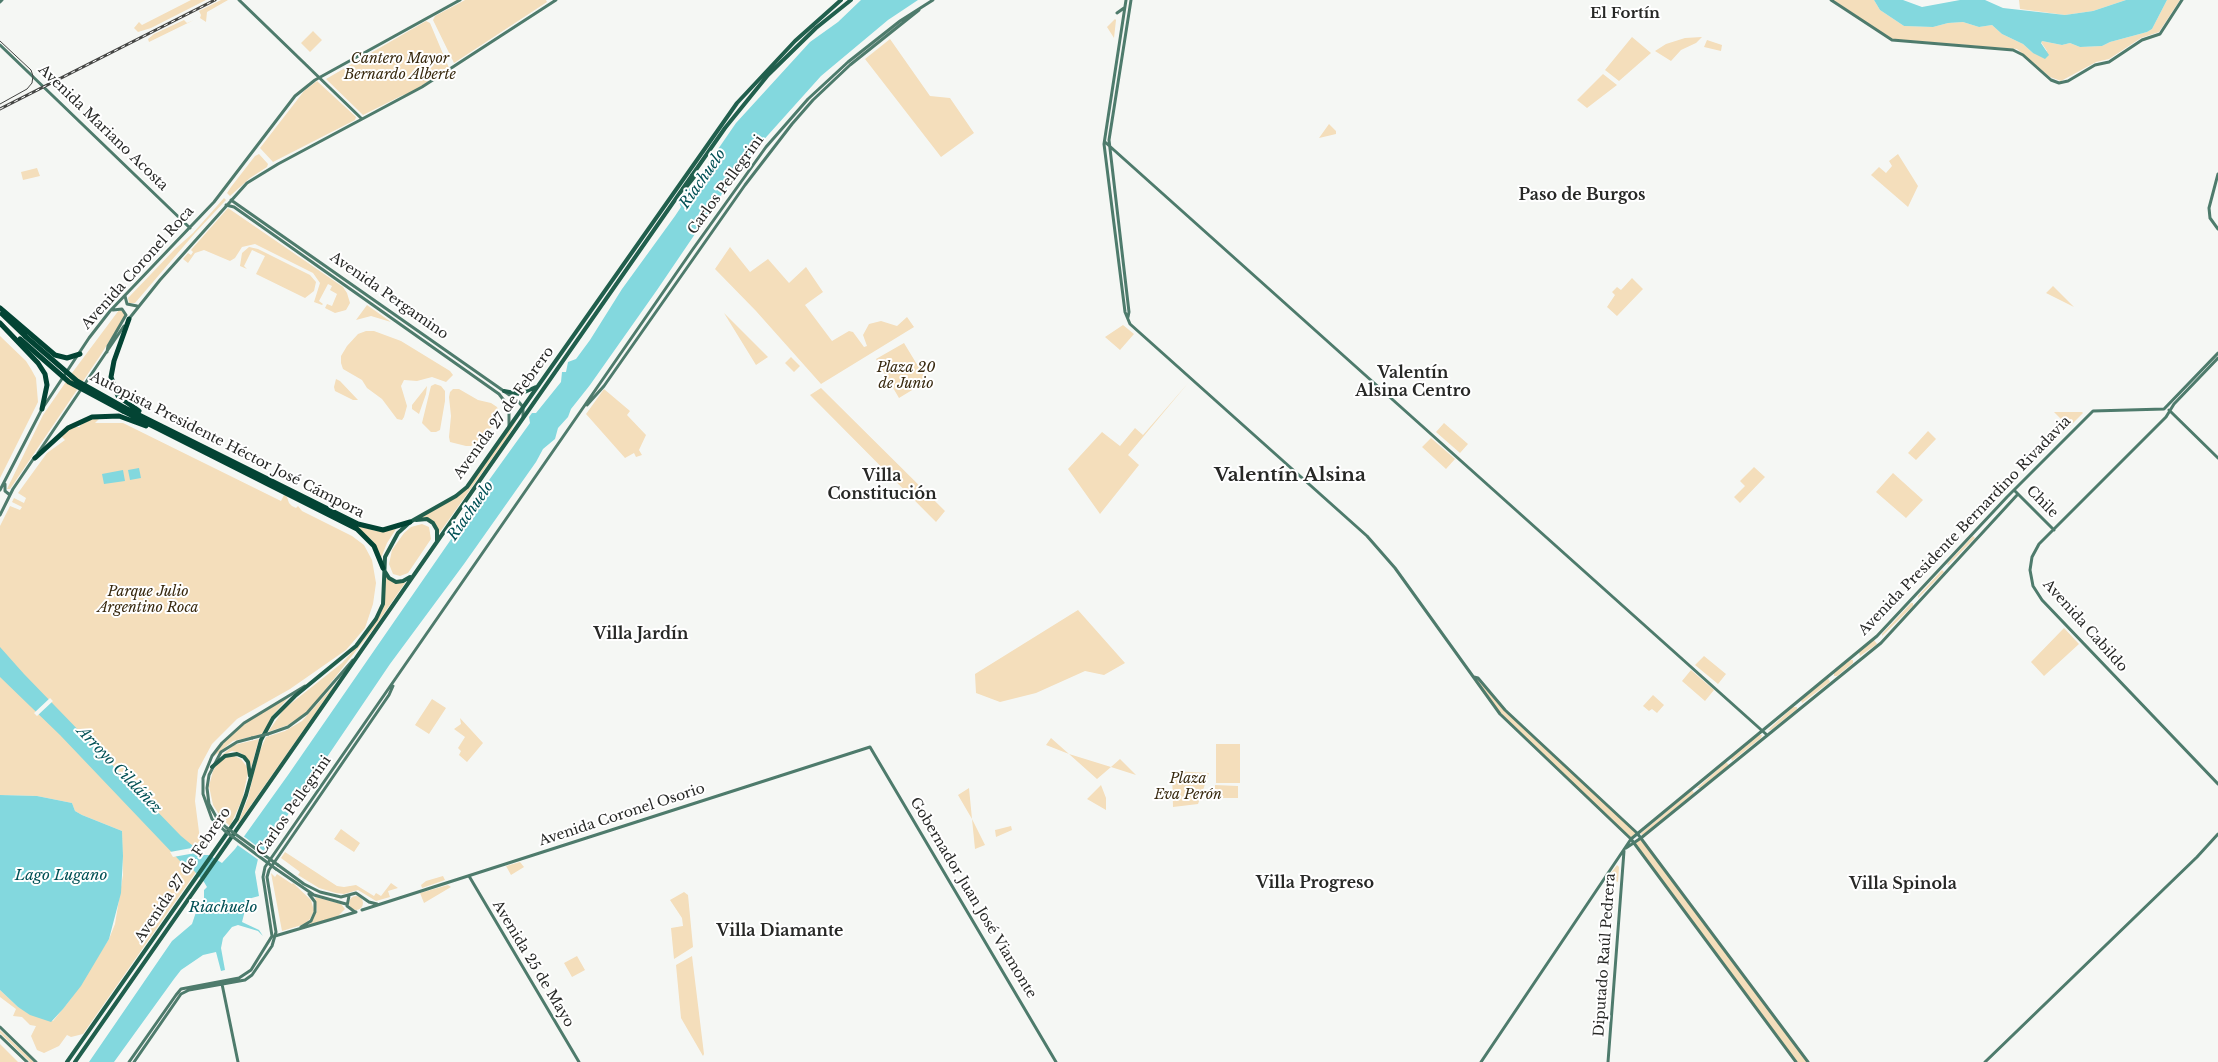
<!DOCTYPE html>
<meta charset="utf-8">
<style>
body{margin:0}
canvas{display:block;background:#f5f7f4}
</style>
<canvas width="2218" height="1062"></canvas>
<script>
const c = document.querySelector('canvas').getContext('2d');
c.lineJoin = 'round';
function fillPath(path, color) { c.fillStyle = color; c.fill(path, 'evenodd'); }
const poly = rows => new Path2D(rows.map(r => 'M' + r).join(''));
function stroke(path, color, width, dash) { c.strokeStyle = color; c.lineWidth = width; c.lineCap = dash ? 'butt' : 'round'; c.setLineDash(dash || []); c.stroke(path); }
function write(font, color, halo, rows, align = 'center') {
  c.font = font + ' "Libre Baskerville",serif'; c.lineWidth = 4; c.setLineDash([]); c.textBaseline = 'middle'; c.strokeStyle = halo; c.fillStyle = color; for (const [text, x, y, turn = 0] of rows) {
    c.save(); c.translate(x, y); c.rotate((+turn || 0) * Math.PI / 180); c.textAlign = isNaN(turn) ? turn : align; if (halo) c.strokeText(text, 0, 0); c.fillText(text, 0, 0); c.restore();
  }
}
const green = poly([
 [191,0,206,0,151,28,138,32,134,28,139,22,142,25],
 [221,0,228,0,207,12,206,22,200,18,201,15,199,11],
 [465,0,546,0,547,2,454,63,433,20,435,16],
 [1833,0,1874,0,1880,10,1904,26,1933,27,1948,23,1963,22,1979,27,1992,25,2002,34,2023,44,2033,53,2047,51,2041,42,2042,41,2062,45,2070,43,2080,47,2102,46,2110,42,2147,32,2152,29,2167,0,2180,0,2159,32,2141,38,2109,59,2096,62,2061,81,2050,77,2017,49,1892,39],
 [2019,0,2126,0,2093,11,2065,15,2020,9],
 [1115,19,1116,20,1114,38,1107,27],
 [184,20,187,23,194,20,149,42,148,39,154,34],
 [426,21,430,23,449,68,409,94,403,95,363,115,326,79],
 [313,31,322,40,310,52,301,43],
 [1632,37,1651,53,1619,81,1605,70],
 [1702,37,1696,43,1681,50,1671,61,1655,51,1666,44,1685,38],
 [890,39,930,96,950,98,974,133,941,157,865,59],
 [1707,40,1722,45,1721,51,1704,47],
 [1603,74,1617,85,1587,108,1577,100],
 [317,81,356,117,355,120,273,162,260,148,304,91],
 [1329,124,1336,131,1336,134,1319,138],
 [259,154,268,164,267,167,250,178,230,196,227,193,231,187,255,156],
 [1898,154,1918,186,1908,207,1871,175,1879,167,1886,173,1892,166,1889,161],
 [37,168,40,176,23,180,21,172],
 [224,198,226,200,195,233,135,303,129,303,128,298,175,249,193,233],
 [228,208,343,287,347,293,350,303,346,310,335,313,325,308,327,304,332,306,337,294,330,290,332,286,328,284,319,301,323,304,322,305,314,302,320,283,313,273,255,244,242,247,235,258,230,261,204,250,195,253,188,263,183,259,188,253,191,255,193,252,191,250],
 [249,247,258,249,310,275,316,282,314,291,305,298,256,274,265,256,252,250,244,266,247,269,240,266,242,253],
 [730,247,750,272,768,259,789,283,806,267,823,292,805,305,832,341,849,331,853,332,864,347,867,346,863,335,869,324,881,321,897,326,907,317,914,327,821,384,756,311,715,269],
 [1632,278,1643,289,1617,316,1607,307,1615,295,1612,292,1617,287,1621,290],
 [2053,286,2074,307,2046,293],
 [109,295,114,300,104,310,99,305],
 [367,305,391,322,371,316,356,320],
 [119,310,121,310,126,315,100,356,10,489,7,489,43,415,72,373],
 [724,313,768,357,756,365],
 [1123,325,1134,334,1120,350,1105,337],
 [366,331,374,331,401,341,450,371,453,375,446,382,432,377,417,381,404,380,401,386,407,406,404,417,402,420,397,419,382,399,367,388,362,380,343,369,341,363,341,356,347,346,358,334],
 [0,336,26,361,31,369,36,378,38,402,0,478],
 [904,343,927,381,899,398,876,359],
 [791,357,800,366,794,372,785,363],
 [336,379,340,381,358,400,353,400,335,391,334,387],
 [1189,382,1128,455,1139,465,1100,514,1068,469,1102,432,1120,446,1135,428,1143,435],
 [435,384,441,386,445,391,445,401,440,430,436,432,431,432,422,423,430,390,431,386],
 [427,386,426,394,419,414,412,409,412,405],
 [821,388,945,511,936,522,810,395],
 [453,389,459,389,478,400,491,403,497,407,499,412,495,425,483,433,476,443,471,446,466,446,450,442,449,437,451,416,449,397,450,392],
 [604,389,630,411,627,415,646,435,639,450,642,455,636,457,634,453,625,458,586,414],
 [521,412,508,436,438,535,434,523,419,518,459,496],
 [2054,412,2082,412,2083,413,2069,427],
 [92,419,99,419,95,423,123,423,281,501,284,495,287,497,289,503,292,506,296,508,298,506,302,511,352,536,364,545,372,560,376,583,373,604,365,628,346,650,290,689,237,719,212,744,198,770,195,801,202,855,196,872,83,1034,71,1037,67,1035,59,1046,44,1053,37,1050,31,1036,36,1026,30,1025,22,1017,13,1016,16,1009,0,997,0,990,18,1007,53,1021,70,1000,109,939,115,924,123,875,122,831,82,815,75,811,72,803,37,796,0,795,0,526,10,506,20,510,22,507,12,502,14,498,24,503,26,498,18,493,47,453,65,440,61,436,66,433,71,427,80,427,80,425],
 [1444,423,1468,444,1460,453,1436,432],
 [1928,431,1936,439,1916,460,1908,453],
 [1431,438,1455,459,1446,469,1422,447],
 [1754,467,1765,477,1740,503,1734,497,1745,486,1740,481],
 [1893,473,1923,500,1906,518,1876,492],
 [422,524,429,527,431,539,408,573,400,576,393,574,389,564,392,550,404,533,411,527],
 [354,525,376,531,396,529,387,543,381,558,372,540],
 [1973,536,1975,538,1948,565,1947,564],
 [1942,570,1944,572,1918,598,1918,596],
 [385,575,391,581,407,580,374,628,314,704,305,713,288,725,268,732,284,709,342,663,363,640,381,613,384,605],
 [1911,603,1913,603,1913,606,1882,636,1882,634],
 [1078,610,1125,663,1104,675,1085,671,1036,693,1000,702,976,693,975,674],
 [2064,628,2079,644,2044,676,2031,662],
 [1874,640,1877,644,1860,656,1859,652],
 [1704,656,1726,674,1718,684,1695,665],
 [1850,660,1853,660,1853,663,1837,676,1834,676,1834,672],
 [1691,670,1714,690,1705,701,1682,681],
 [1474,677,1478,678,1501,706,1637,833,1631,839,1497,711,1475,682],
 [1828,678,1830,682,1802,703,1801,700],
 [337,682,237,825,248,798,258,755,266,737,285,731,302,721],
 [1653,695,1664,705,1657,713,1652,709,1649,711,1643,706],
 [289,697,272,716,262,734,233,741,213,757,224,742,242,725],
 [432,699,446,708,429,734,415,725],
 [1793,707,1797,707,1797,709,1771,730,1768,730],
 [460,718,483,743,467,762,459,755,461,751,458,748,465,737,454,729,461,724],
 [1759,735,1762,735,1761,738,1732,761,1731,758],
 [1051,738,1069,754,1111,767,1120,759,1136,775,1111,767,1097,779,1069,754,1046,745],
 [259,739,251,768,250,764,241,753,232,751,221,756,234,745],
 [1216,744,1240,744,1240,783,1216,783],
 [232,755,241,759,247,767,248,773,242,800,230,826,222,819,213,805,209,786,213,771,217,764,222,759],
 [1726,762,1729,765,1700,788,1697,788],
 [1172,771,1209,773,1198,804,1173,807],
 [1101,785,1106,798,1106,810,1087,799],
 [1215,785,1238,786,1238,798,1215,798],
 [969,788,972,819,985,845,975,849,972,819,958,795],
 [1692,790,1694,793,1643,835,1640,834],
 [1011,826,1012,830,996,837,995,830],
 [341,829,360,843,354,852,334,839],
 [1641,838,1808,1062,1796,1062,1634,844],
 [285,852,337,886,344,887,356,885,374,896,376,893,381,896,391,883,398,888,388,891,390,897,376,901,358,890,344,894,336,893,319,888,298,875,300,872,281,858],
 [520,862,524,867,511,875,506,866],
 [1617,865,1619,867,1618,882,1608,877],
 [271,873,275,877,277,874,292,884,293,883,311,900,314,911,310,919,305,924,282,931],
 [443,876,445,880,422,888,421,885,426,881],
 [448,885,451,887,424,903,420,893],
 [684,892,688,895,693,947,674,959,671,928,683,926,682,918,670,900],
 '349 903a7 7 0 1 1 14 0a7 7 0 1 1-14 0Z',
 [315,897,341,904,345,909,338,916,309,925,317,911],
 [577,956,585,970,572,977,564,963],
 [692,956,704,1054,703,1056,681,1018,676,965],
 [0,1030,34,1062,30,1062,0,1033],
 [0,1044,18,1062,0,1062]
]);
const water = poly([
 [861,0,918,0,888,20,821,76,751,154,737,173,739,178,733,178,657,290,590,385,571,409,568,417,558,428,555,439,543,449,536,462,464,564,390,664,258,859,255,872,259,896,248,899,242,922,259,930,263,936,258,931,238,925,232,927,223,938,221,948,225,970,221,971,216,952,203,955,181,970,174,979,114,1062,89,1062,172,941,192,924,197,909,204,898,204,890,207,887,204,882,187,863,180,861,60,735,0,677,0,647,24,674,181,836,204,855,209,855,222,863,235,849,288,775,472,509,473,498,479,494,530,423,529,417,532,413,536,413,561,382,562,372,566,372,568,362,576,359,590,340,622,289,675,216,681,207,679,202,687,190,692,187,736,123,810,42,838,22],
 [1874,0,1903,0,1922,7,1960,0,1985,0,2003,8,2065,15,2093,11,2126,0,2167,0,2152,29,2147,32,2110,42,2102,46,2080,47,2070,43,2062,45,2042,41,2041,43,2049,55,2045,59,2033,53,2023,44,2002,34,1992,25,1979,27,1963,22,1948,23,1933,27,1904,26,1880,10],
 [139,468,141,478,130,480,128,470],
 [123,470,125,481,104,484,102,474],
 [0,795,37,796,72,803,75,811,82,815,122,831,123,856,121,893,109,939,81,986,63,1009,51,1022,30,1015,18,1007,0,990]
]);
const pier = poly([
 [50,698,53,701,37,716,34,713],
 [242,835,266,853,260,861,236,844],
 [197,847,201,852,173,857,170,852]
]);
const secondary = poly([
 [239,0,362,119],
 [1126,0,1104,144,1125,312,1130,324,1367,536,1395,568,1500,714,1631,839,1796,1062],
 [1831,0,1892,40,2013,50,2023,55,2051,80,2059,83,2068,81,2095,65,2109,62,2142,40,2160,34,2182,0],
 [0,2,2,0],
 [1117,13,1124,8],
 [0,45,190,228],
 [1105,142,1767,735],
 [2218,174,2209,208,2210,218,2218,229],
 [231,200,518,401,523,407,523,418],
 [226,205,234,207,499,394,509,407,509,426],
 [125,296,127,304,137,306],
 [1128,317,1129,312,1109,140,1131,0],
 [128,320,160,280,247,183,278,164,422,87,556,0],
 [107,352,108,346,126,315,122,309,113,310],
 [2218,358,2174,404,2166,417,2039,544,2032,557,2030,570,2033,586,2042,600,2218,784],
 [587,405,604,386,745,185,792,124,813,100,850,65,919,10],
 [2169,410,2218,458],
 [38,453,124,326],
 [5,484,5,491,10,495],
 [0,490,42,409,89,338,110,311,214,202,295,96,315,80,460,0],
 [2014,490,2054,530],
 [0,515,13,489,34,458],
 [1474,677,1478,678,1505,710,1637,833,1808,1062],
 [268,734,288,727,307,713,353,660],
 [227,828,218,820,209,804,207,788,209,775,221,752,237,742,252,738],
 [225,831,212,819,203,794,203,778,212,756,222,743,244,723,305,686],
 [1626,848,1641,838,1881,643,2018,494],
 [278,865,304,884,320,892,341,897,356,893,369,902,377,904],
 [276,869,314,895,346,904],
 [469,876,579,1062],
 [349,896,347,906,355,912],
 [362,910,870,747,1056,1062],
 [301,927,311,921,315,912,315,902,309,894],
 [275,936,356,912],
 [222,984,238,1062],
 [0,1027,36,1062],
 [0,1036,27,1062],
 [129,1062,176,995,181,989,239,978,251,970,272,936,263,877,265,867,693,249,766,147,808,99,848,62,900,21,933,0],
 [134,1062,181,994,189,990,245,980,252,975,272,946,276,932,267,877,269,870,389,695,393,686],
 [1481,1062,1631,839,1877,636,2007,497,2093,411,2164,409,2218,353],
 [1608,1062,1624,851],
 [1985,1062,2197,857,2218,834]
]);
const primary = poly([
 [683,188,687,186,694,177,692,175],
 [504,391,520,394,536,387],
 [416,520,427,519,433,523,437,530,437,541],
 [384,570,389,578,396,582,403,581,410,577],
 [212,767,225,756,237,754,244,757,248,762,250,776],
 [67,1062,237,819,246,795,261,740,273,718,295,696,356,646,376,619,383,604,385,557,398,533,410,522,456,496,467,487,737,103,795,41,841,0],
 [75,1062,725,128,768,75,816,28,851,0]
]);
const highway = poly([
 [0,308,55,355,67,358,80,354],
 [2,314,25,336],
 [129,319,114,361,111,377,118,396,139,411],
 [0,323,38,363,45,374,47,385,42,409],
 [125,408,358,524,383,530,410,522],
 [123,411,357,529,374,546,383,568],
 [35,458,68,428,92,417,119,416,146,426]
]);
const tram = poly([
 [0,41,31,70,33,76,32,83,27,89,0,104]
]);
const rail = poly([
 [0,109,215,0]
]);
const secondaryBridge = poly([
 [252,738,268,734],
 [227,828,278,865],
 [225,831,276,869]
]);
const highwayBridge = poly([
 [25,336,77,381,125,408],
 [20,339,69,382,123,411]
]);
const parkNames = [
 ["Cantero Mayor",400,59],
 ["Bernardo Alberte",400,75],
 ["Plaza 20",906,368],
 ["de Junio",906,384],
 ["Parque Julio",148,592],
 ["Argentino Roca",148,608],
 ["Plaza",1188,779],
 ["Eva Perón",1188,795]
];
const streetNames = [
 ["Avenida Mariano Acosta",103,128,44],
 ["Carlos Pellegrini",726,185,-54],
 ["Avenida Coronel Roca",138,268,-48],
 ["Avenida Pergamino",389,296,35],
 ["Avenida 27 de Febrero",504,413,-54],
 ["Autopista Presidente Héctor José Cámpora",227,445,27],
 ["Chile",2042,502,45],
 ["Avenida Presidente Bernardino Rivadavia",1965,526,-46],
 ["Avenida Cabildo",2085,626,48],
 ["Carlos Pellegrini",294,806,-55],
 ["Avenida Coronel Osorio",622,815,-18],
 ["Avenida 27 de Febrero",183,875,-56],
 ["Gobernador Juan José Viamonte",973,898,59],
 ["Diputado Raúl Pedrera",1605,955,-86],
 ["Avenida 25 de Mayo",533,964,59]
];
const neighbourhoodNames = [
 ["El Fortín",1625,14]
];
const waterNames = [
 ["Riachuelo",703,179,-55],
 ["Riachuelo",471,511,-55],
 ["Arroyo Cildáñez",119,770,46],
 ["Lago Lugano",61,876],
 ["Riachuelo",223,908]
];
const quarterNames = [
 ["Paso de Burgos",1582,195],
 ["Valentín",1413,373],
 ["Alsina Centro",1413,391],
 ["Villa",882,476],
 ["Constitución",882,494],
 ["Villa Jardín",641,634],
 ["Villa Progreso",1315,883],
 ["Villa Spinola",1903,884],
 ["Villa Diamante",780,931]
];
const districtNames = [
 ["Valentín Alsina",1290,476]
];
fillPath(green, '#f4debb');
fillPath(water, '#83d8de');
fillPath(pier, '#f5f7f4');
stroke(secondary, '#4e7b6c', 3);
stroke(primary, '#215f4d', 4);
stroke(highway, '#034434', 5);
stroke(tram, '#454644', 1);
stroke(rail, '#454644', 3);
stroke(rail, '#fff', 1, [4]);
stroke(secondaryBridge, '#4e7b6c', 3);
stroke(highwayBridge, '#034434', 5);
write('italic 14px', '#38290f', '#fff', parkNames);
write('14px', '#272826', '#fff', streetNames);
write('bold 15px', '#272826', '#fff', neighbourhoodNames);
write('italic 15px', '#005055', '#fff', waterNames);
write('bold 16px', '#272826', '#fff', quarterNames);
write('bold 19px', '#272826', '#fff', districtNames);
</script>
